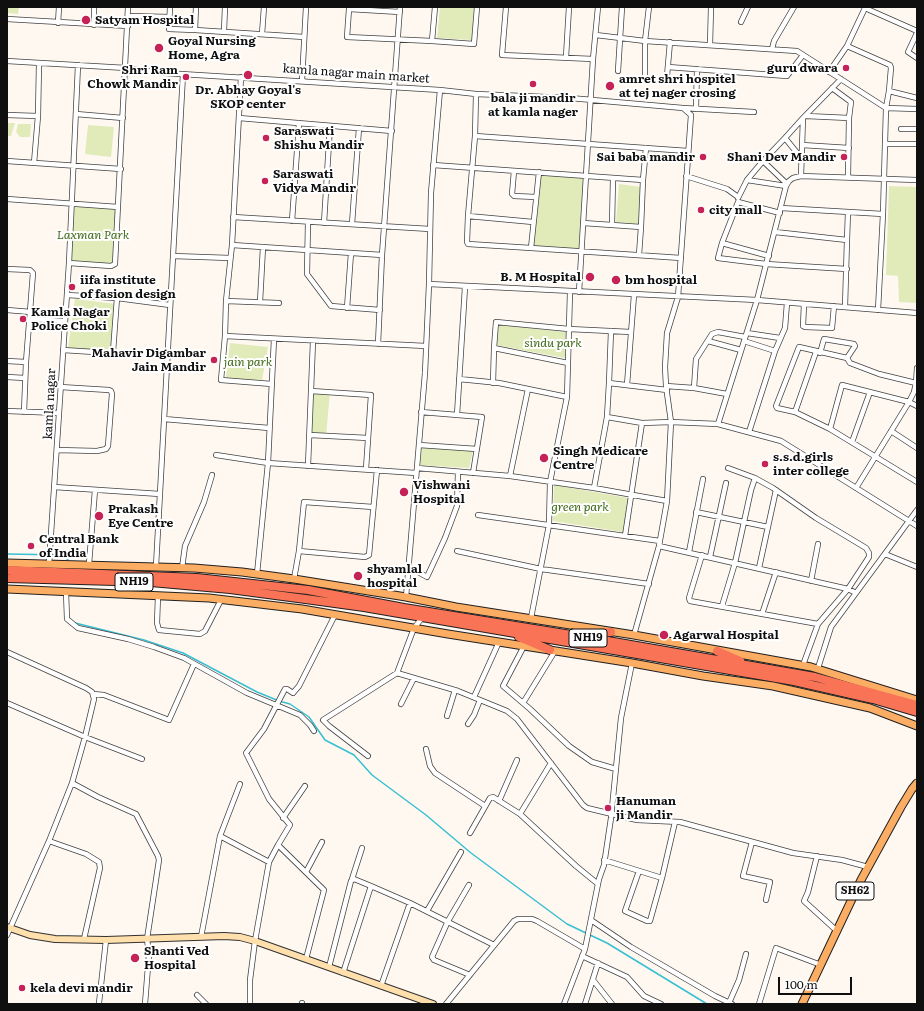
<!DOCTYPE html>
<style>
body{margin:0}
#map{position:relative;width:924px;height:1011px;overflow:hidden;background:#fff8f1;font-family:Literata,serif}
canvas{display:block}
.frame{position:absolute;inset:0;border:8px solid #0f0f0f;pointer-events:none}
.scale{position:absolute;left:778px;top:977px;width:74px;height:18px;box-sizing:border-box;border:2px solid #0f0f0f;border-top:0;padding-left:5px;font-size:12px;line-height:14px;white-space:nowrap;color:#0f0f0f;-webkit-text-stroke:3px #fff;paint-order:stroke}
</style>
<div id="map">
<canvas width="924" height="1011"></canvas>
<div class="frame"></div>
<div class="scale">100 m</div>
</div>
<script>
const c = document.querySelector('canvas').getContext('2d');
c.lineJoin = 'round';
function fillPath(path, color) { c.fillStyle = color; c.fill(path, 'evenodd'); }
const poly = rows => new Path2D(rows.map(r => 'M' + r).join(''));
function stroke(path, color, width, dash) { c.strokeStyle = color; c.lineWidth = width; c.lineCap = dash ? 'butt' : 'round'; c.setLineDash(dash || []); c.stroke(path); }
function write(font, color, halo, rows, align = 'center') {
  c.font = font + ' Literata,serif'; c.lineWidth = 4; c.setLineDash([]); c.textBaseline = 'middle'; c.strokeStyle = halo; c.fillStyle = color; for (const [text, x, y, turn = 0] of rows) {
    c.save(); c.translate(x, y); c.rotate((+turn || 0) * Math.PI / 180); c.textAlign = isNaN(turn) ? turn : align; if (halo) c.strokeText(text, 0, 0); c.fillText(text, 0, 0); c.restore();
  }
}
const green = poly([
 [7,7,19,7,18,14,7,13],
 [440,7,474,7,472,40,437,38],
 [7,123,15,123,11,136,7,136],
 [18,124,31,124,30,137,20,137,16,132],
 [88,125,114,127,111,157,85,154],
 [541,175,584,178,579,249,532,246],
 [619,184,641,187,639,224,616,222],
 [889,186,917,187,917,303,899,302,898,276,886,275],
 [72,204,118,207,115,264,69,263],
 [75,299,116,304,111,352,68,348],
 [499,325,566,332,565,358,496,345],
 [230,343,268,347,262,380,226,378],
 [311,391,330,392,326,436,310,435],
 [422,447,473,450,469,468,420,465],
 [554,485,629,498,623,532,553,521]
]);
const stream = poly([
 [7,554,64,555,68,560],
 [75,623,144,640,183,653,257,692,279,701,290,704,309,717,325,740,354,755,372,775,426,815,471,853,567,924,586,933],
 [590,935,607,943,707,1004]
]);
const street = poly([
 [170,7,169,29,195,30],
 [196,7,195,30,304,37],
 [506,7,502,55,593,59],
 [866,7,865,8,917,31],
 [400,12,349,9,347,37,432,41,435,7],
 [128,16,170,17],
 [7,19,128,26],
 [741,22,748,7],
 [58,23,59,7],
 [94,25,94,7],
 [224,31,225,7],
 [917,33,908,52,917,58],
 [262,34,264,7],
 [596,35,645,41,797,51,886,108,883,214,781,208],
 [432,41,474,44,477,7],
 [710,45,711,7],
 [847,46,890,65,891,68,889,91],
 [772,49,774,41,794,7],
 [566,57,569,7],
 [7,61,126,68,165,73,440,90,476,94,570,98,683,108,691,115,678,297,667,333,665,367,666,386,671,422,667,501,659,546,634,635],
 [668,67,787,76,803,55],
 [618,71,622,7],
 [829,72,847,46,865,8],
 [645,75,645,41,649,7],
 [667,76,670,42],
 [302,81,306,7],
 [476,94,475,136,688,151],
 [917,98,889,91,886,108,917,109],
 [683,108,754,112],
 [696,109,697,69],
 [76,114,123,118],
 [7,115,38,116],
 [806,116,849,118,851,102,832,88],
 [239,118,392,131],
 [901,129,917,129],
 [475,136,468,216,467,242,468,244,531,248,539,172],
 [785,138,763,161,787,184],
 [885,144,917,144],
 [802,145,849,148],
 [802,159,785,138,803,118],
 [7,161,121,169],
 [763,161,747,180,786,186],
 [34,163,38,116,39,63],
 [433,165,643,180,646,148],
 [514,171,512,194,514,196,536,197],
 [686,176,727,189,738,197],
 [801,176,803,118,841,79],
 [848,177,849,118],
 [738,198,747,180],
 [7,199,118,207],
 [468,216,533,222],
 [233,217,430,229],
 [292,221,299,123],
 [308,222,307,274,331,306,380,310],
 [324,223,330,126],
 [583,223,641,227,643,180],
 [352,224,359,128],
 [612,225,613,178],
 [775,232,847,240,848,212],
 [722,243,738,202,780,213],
 [232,245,382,255],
 [531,248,681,258],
 [639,255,641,227],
 [173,256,230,258],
 [769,256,722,243,718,258,766,264,847,269],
 [69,263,111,266,115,264,128,7],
 [7,269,30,270,33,273,26,362,24,412],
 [429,284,757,300,917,313],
 [579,292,593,59,598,7],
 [67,295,117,298,170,305],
 [226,301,279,303],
 [260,302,263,247],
 [804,304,803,326,805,327,832,328,834,306],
 [845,307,847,240],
 [347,308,351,253],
 [7,310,31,312],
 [878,310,883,214],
 [30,319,65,321],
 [611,331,609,383,667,390],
 [747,333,780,338],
 [225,336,226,301,232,245,241,77],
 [708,341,741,350],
 [744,341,775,351],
 [378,344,382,255,400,7],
 [63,350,110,353,113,352,117,298],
 [816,352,795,412,830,429],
 [820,353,824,339,854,344,855,346,847,358],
 [7,361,26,362],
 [568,363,494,348,496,322,569,329,631,332],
 [7,377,25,378],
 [459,379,499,383,567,397],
 [493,383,494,348],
 [272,384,221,380,225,336,426,346],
 [627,385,634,295],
 [666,386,694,388,727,394],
 [694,388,696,359,712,334,718,332,745,337],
 [311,391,371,395,366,469],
 [917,406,909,402,842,385,830,429,917,482],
 [7,411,59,413],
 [421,412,482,417,473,473],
 [795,412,777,408,776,406,799,347,847,358,850,363,879,374,916,383],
 [457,415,465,287],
 [607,417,609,383],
 [164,419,269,428],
 [718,424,757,300,786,186,789,181,793,178,801,176,917,180],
 [891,431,917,448],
 [749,432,775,351,785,328,787,303],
 [310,435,368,438],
 [852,442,870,392],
 [419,445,477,449],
 [57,450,97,451,106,449,108,446,112,394,111,391,109,390,60,387],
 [216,455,268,463,416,473],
 [308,466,313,341],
 [417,468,510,476,594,488,667,501],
 [728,468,755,478,773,488,816,518,866,548,869,553,869,557,848,589,818,624,803,665],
 [510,476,528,389],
 [54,487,160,494],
 [594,488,607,417,642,423,671,422,718,424,781,441,917,526],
 [856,488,909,402,914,392,916,383,917,368],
 [696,512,768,527],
 [478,515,660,541],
 [625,536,642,423],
 [659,546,848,589,856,593],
 [299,551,365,557,369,555,377,470],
 [457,551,541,569,649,584],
 [689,552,703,479],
 [885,554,917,567],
 [702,555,689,598,690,601,818,624],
 [710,557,726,483],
 [49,564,69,263,78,65],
 [89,564,95,490],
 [156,566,183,74],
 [409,567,427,577,445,538,457,506,458,472],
 [182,568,185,546,204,502,212,475],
 [759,568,776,490],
 [257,574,268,463,274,339],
 [294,579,299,551,304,502,373,507],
 [811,581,818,544],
 [66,592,67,619,78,628,128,639,154,647,184,658,247,693,300,715,310,725,314,731],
 [158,596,157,623,159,630,200,634,205,631,221,600],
 [406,597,425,373,429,284,431,193,440,90],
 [722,606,735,563,751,490,755,478],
 [762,614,776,572],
 [531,618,549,525,550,482,567,397,570,292],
 [524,646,503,686,530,709,569,746,592,762,616,769],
 [7,652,86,688,92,692,94,699,85,737,72,783,49,841,7,935],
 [818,668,831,627,917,510],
 [397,673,458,691,507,711,517,719,583,805,587,808,637,820,680,822,793,853,842,860,868,867],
 [93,694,104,695,169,720,194,664],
 [474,697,499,642],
 [7,703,85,737,142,759],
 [523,703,555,651],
 [401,704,414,678],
 [447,716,455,690],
 [468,724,474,715,480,700],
 [426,749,430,766,435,773,485,806],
 [368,756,329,726,323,720,397,673,414,628,422,618],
 [72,783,98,797,136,814,158,856,159,860,147,939,149,954,145,1004],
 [499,801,517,760],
 [520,814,551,763],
 [283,818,305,786],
 [470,833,490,798,493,797,520,814,576,866,598,884],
 [220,836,240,784],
 [49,841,86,854,99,862,100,868,84,939],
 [752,842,743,876,770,882,766,900],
 [278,845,290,825,269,799,246,753,264,729,285,689,287,689,293,693,299,686,335,615],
 [817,856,808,892,804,901,837,931],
 [604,860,662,878,675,822],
 [269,862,278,845,324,890,306,959],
 [639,871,625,911,647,921,650,921,662,878],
 [306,872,322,842],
 [352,879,362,848],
 [469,885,448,921,432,957,434,960,470,975],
 [410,903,494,945],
 [427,911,461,852],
 [591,920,631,947,715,996,732,1004],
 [201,937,220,836,269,862,255,941,250,980,250,1004],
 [582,956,627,977,644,996,661,1004],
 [329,967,351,881,354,879,371,886],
 [343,973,371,886,410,903,381,986],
 [593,980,612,1004],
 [197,995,206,1004],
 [99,1003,106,940],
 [729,1003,739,980,746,954],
 [302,1004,302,1003],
 [446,1004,514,921,518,919,532,919,537,921,585,949],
 [564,1004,585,949,599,879,604,865,611,818,621,718,632,663],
 [585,1004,598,963],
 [759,1004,776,948,821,965]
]);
const secondary = poly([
 [7,927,30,935,55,939,106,940,224,936,240,937,255,941,433,1004]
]);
const primary = poly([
 [7,563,194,568,242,572,294,579,406,597,456,607,634,635,811,667,917,700],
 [7,589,209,598,302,609,448,634,632,663,703,676,773,686,870,708,917,726],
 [802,1004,861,880,901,807,912,789,917,783]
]);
const highway = poly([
 [7,570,197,578,308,590,404,608,602,640,815,677,917,705],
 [7,578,151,582,230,589,313,600,364,607,794,681,873,699,917,712],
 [585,634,611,632],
 [519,637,550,650],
 [717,651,740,661]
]);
const markers = [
 [86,20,5,"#c52257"],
 [159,48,5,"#c52257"],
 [846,68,4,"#c52257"],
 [248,75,5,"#c52257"],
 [186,77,4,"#c52257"],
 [533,84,4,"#c52257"],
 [610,86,5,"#c52257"],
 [266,138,4,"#c52257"],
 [703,157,4,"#c52257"],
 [844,157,4,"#c52257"],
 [265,181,4,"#c52257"],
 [701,210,4,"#c52257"],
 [590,277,5,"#c52257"],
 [616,280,5,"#c52257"],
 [72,287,4,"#c52257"],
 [23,319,4,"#c52257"],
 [214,360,4,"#c52257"],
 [544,458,5,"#c52257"],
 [765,464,4,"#c52257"],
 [404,492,5,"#c52257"],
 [99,516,5,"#c52257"],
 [31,546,4,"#c52257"],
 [358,576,5,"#c52257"],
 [664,635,5,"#c52257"],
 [608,808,4,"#c52257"],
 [135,958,5,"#c52257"],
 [22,988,4,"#c52257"]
];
const shields = [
 [134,582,38],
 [588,638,38],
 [855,891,38]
];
const shieldNames = [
 ["NH19",134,582],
 ["NH19",588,638],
 ["SH62",855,891]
];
const poiNames = [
 ["Satyam Hospital",95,20],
 ["Goyal Nursing",168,41],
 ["Home, Agra",168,55],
 ["guru dwara",838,68,"right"],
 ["Shri Ram",178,70,"right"],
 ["Chowk Mandir",178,84,"right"],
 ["amret shri hospitel",619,79],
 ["at tej nager crosing",619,93],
 ["Dr. Abhay Goyal's",248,90,"center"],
 ["SKOP center",248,104,"center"],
 ["bala ji mandir",533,98,"center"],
 ["at kamla nager",533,112,"center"],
 ["Saraswati",274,131],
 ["Shishu Mandir",274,145],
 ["Sai baba mandir",695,157,"right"],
 ["Shani Dev Mandir",836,157,"right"],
 ["Saraswati",273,174],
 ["Vidya Mandir",273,188],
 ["city mall",709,210],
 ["B. M Hospital",581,277,"right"],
 ["iifa institute",80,280],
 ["of fasion design",80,294],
 ["bm hospital",625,280],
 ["Kamla Nagar",31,312],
 ["Police Choki",31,326],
 ["Mahavir Digambar",206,353,"right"],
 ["Jain Mandir",206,367,"right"],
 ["Singh Medicare",553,451],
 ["Centre",553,465],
 ["s.s.d.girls",773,457],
 ["inter college",773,471],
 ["Vishwani",413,485],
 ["Hospital",413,499],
 ["Prakash",108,509],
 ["Eye Centre",108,523],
 ["Central Bank",39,539],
 ["of India",39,553],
 ["shyamlal",367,569],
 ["hospital",367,583],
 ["Agarwal Hospital",673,635],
 ["Hanuman",616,801],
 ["ji Mandir",616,815],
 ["Shanti Ved",144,951],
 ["Hospital",144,965],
 ["kela devi mandir",30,988]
];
const streetNames = [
 ["kamla nagar main market",356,74,4],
 ["kamla nagar",50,404,-87]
];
const parkNames = [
 ["Laxman Park",93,235],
 ["sindu park",553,343],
 ["jain park",248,362],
 ["green park",580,507]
];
fillPath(green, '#e1ebb9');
stroke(stream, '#38bfd2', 1.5);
stroke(street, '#424242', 6);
stroke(secondary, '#313131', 8);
stroke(primary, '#202020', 9);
stroke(highway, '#202020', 10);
stroke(street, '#fff', 4.5);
stroke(secondary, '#ffdfac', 6);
stroke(primary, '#fcad64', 7);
stroke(highway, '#f97356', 8);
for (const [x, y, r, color] of markers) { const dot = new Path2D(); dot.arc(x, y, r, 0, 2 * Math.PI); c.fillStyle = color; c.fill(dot); stroke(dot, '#fff', 1.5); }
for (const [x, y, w] of shields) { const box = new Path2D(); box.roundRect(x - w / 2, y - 9, w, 18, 3); c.fillStyle = '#fff'; c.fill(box); stroke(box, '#0f0f0f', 1); }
write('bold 11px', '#0f0f0f', null, shieldNames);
write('bold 12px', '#0f0f0f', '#fff', poiNames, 'left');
write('12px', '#0f0f0f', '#fff', streetNames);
write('italic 12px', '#426a1c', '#fff', parkNames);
</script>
